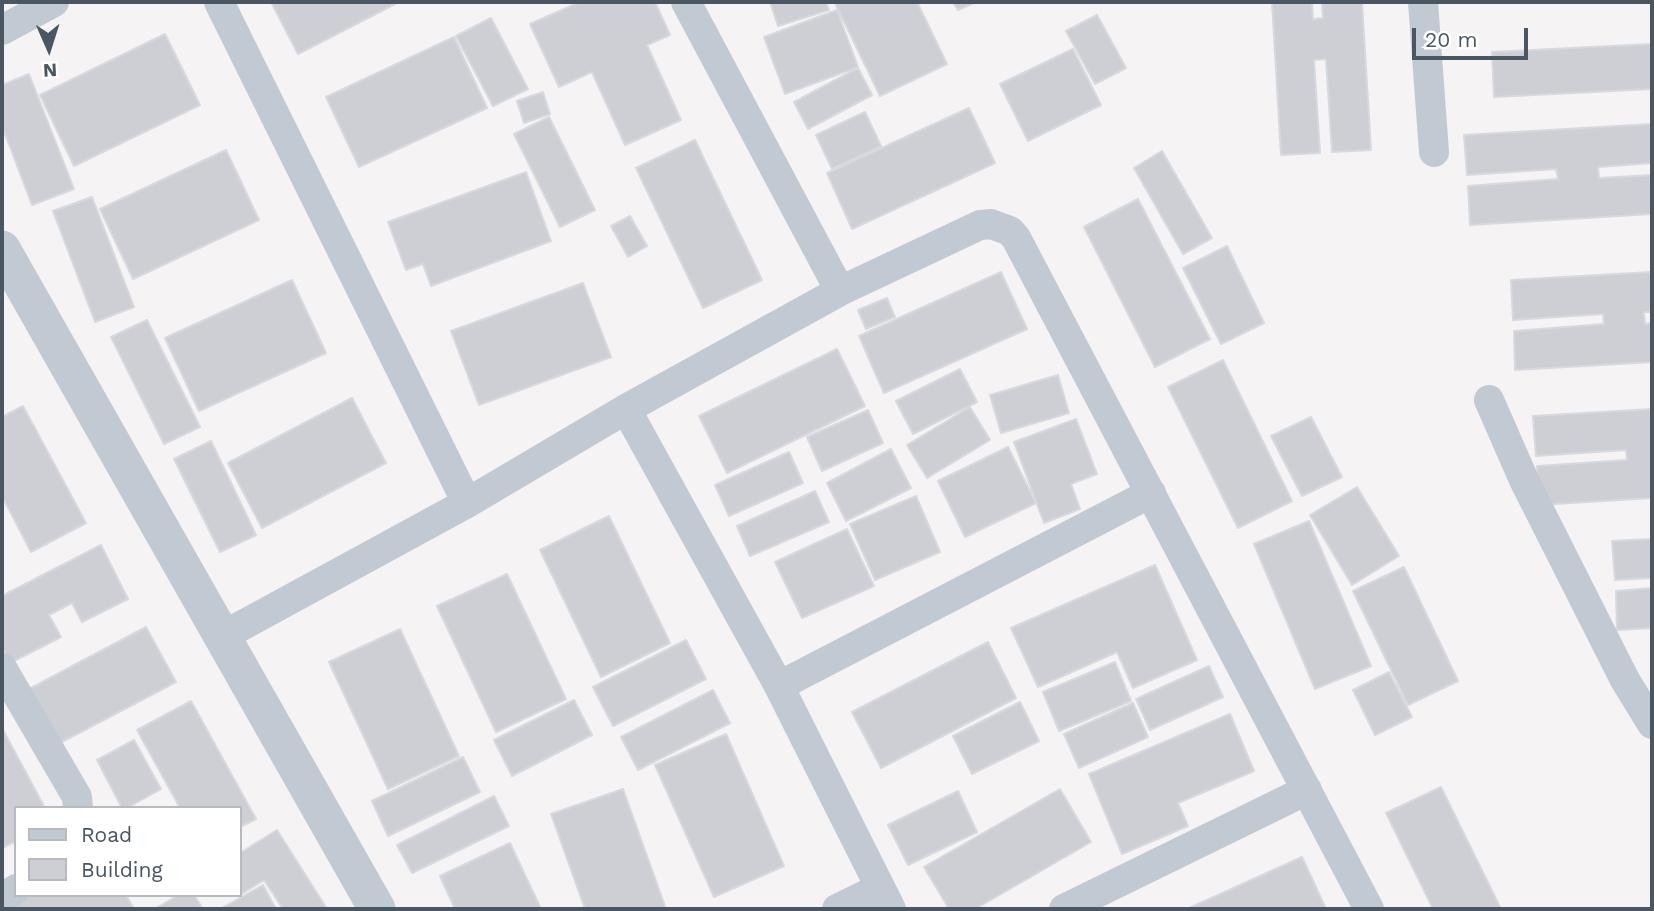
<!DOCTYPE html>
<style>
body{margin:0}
#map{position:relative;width:1654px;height:911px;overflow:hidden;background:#f5f3f3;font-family:"Work Sans",sans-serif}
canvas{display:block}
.frame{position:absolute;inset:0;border:4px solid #4a5661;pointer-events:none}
.legend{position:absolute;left:14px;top:806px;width:228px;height:91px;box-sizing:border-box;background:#fff;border:2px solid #b7bbc0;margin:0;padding:9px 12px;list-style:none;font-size:21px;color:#4a5661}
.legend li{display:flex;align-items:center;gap:14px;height:35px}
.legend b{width:35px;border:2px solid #b7bbc0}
.north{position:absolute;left:14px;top:14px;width:70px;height:70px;-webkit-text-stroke:5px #fff;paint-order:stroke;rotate:177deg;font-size:19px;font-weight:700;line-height:28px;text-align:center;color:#4a5661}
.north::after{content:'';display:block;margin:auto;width:24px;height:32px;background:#4a5661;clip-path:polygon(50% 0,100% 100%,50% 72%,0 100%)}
.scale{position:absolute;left:1412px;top:28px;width:116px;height:32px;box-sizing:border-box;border:4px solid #4a5661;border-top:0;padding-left:9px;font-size:21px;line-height:24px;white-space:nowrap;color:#4a5661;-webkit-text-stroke:5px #fff;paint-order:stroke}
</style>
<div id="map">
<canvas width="1654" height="911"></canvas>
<div class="frame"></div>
<ul class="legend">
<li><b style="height:9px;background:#c1cad2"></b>Road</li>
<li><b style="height:19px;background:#cdcfd5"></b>Building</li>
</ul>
<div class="north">N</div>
<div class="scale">20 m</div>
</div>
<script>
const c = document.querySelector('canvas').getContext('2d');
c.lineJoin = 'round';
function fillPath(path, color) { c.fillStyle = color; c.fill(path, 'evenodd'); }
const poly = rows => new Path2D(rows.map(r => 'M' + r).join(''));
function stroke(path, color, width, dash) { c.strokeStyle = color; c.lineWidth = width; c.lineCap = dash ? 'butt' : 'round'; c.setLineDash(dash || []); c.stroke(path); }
const building = poly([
 [271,2,399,2,298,54,271,2],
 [580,2,655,2,670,35,647,45,681,120,625,145,592,72,559,87,530,24,580,2],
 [770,2,826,2,829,10,778,26,770,2],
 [837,2,917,2,947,64,880,96,835,3,837,2],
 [953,2,976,2,958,10,953,2],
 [1272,2,1312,2,1313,19,1323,18,1322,2,1362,2,1371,150,1332,152,1326,59,1314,60,1320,153,1281,155,1272,2],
 [837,10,858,67,785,94,764,37,837,10],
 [1097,15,1126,68,1095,84,1066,31,1097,15],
 [491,18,528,89,493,106,456,36,491,18],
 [165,34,200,105,74,166,40,95,165,34],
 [454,37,487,108,359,167,326,97,454,37],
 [1652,44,1652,89,1494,97,1492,52,1652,44],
 [1073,49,1101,105,1028,141,1000,84,1073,49],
 [858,68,872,95,808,129,794,102,858,68],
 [29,74,74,189,32,205,2,126,2,85,29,74],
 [543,92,550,114,524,123,517,101,543,92],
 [969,108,995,163,852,229,827,173,969,108],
 [865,112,881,146,832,169,816,135,865,112],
 [549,117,595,210,560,227,514,134,549,117],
 [1652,124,1652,163,1598,167,1599,178,1652,175,1652,214,1470,225,1468,186,1558,179,1556,169,1467,175,1464,135,1652,124],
 [695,140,762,280,703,308,636,168,695,140],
 [226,150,259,220,133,279,100,209,226,150],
 [1162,151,1212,238,1183,254,1134,168,1162,151],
 [526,172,551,241,431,286,423,264,406,270,388,222,526,172],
 [92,197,134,307,95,322,53,211,92,197],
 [1138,199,1210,339,1155,367,1084,227,1138,199],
 [630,216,647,246,628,257,611,226,630,216],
 [1227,246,1264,323,1221,344,1183,268,1227,246],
 [1001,272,1027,329,884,393,859,336,1001,272],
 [1652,272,1652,312,1644,312,1645,324,1652,323,1652,362,1515,370,1514,331,1604,324,1603,314,1513,320,1511,280,1652,272],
 [292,280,326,353,199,411,165,338,292,280],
 [583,283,611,357,479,405,451,331,583,283],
 [887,298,895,317,866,329,858,310,887,298],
 [147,320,200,427,164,444,111,337,147,320],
 [837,349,865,406,727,473,699,416,837,349],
 [1223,360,1292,501,1238,528,1168,387,1223,360],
 [960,369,977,402,913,434,896,401,960,369],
 [1058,375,1069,413,1001,433,990,395,1058,375],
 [352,398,386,463,262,528,228,463,352,398],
 [23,406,86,523,31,552,2,496,2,417,23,406],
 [970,407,990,440,927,478,907,445,970,407],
 [1652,409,1652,498,1539,505,1537,466,1627,460,1626,450,1536,456,1533,416,1652,409],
 [868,410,883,443,822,471,807,437,868,410],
 [1311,417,1342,477,1302,496,1271,436,1311,417],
 [1076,419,1097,474,1071,484,1080,509,1044,523,1014,442,1076,419],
 [211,441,256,535,220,552,174,459,211,441],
 [1008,447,1036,503,965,537,938,481,1008,447],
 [891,449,911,488,846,521,827,483,891,449],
 [789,452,803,483,729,516,715,485,789,452],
 [1357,487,1399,556,1352,585,1310,515,1357,487],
 [815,491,829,522,750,556,737,526,815,491],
 [916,496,940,552,875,580,850,524,916,496],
 [609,516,670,643,601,677,540,550,609,516],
 [1309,521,1371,666,1315,689,1254,544,1309,521],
 [847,529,874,586,802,618,775,562,847,529],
 [1652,539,1652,578,1615,580,1612,541,1652,539],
 [101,545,128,599,82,622,72,603,49,615,61,637,10,663,2,647,2,596,101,545],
 [1155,565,1197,660,1133,688,1117,652,1038,687,1011,628,1155,565],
 [1404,567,1458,681,1408,705,1353,591,1404,567],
 [507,574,566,699,496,732,437,606,507,574],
 [1652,588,1652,628,1617,630,1616,591,1652,588],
 [146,627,176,682,58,744,29,689,146,627],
 [400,629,459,756,388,789,329,662,400,629],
 [686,640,706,679,613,726,593,687,686,640],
 [988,642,1016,698,881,768,852,712,988,642],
 [1115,662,1131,701,1059,731,1043,692,1115,662],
 [1209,666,1223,697,1150,730,1136,699,1209,666],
 [1389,672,1412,717,1375,735,1353,690,1389,672],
 [713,690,730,723,638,770,621,737,713,690],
 [574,700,592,735,512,776,494,740,574,700],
 [191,701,256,819,240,827,240,808,180,808,137,730,191,701],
 [1020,702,1039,741,972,774,953,736,1020,702],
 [1133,703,1148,737,1079,768,1064,734,1133,703],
 [1230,714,1254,771,1178,803,1188,826,1122,854,1089,774,1230,714],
 [2,728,45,808,16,808,16,841,2,848,2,728],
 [726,734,784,866,714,897,655,765,726,734],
 [134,740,161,789,127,808,122,808,97,760,134,740],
 [463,757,480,792,388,836,372,801,463,757],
 [1441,787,1501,909,1433,909,1386,813,1441,787],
 [623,789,666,909,585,909,551,814,623,789],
 [1060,789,1091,842,975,909,949,909,924,867,1060,789],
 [958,791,977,832,908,865,888,825,958,791],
 [494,796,509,826,412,873,397,845,494,796],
 [277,830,327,909,283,909,264,880,240,895,240,853,277,830],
 [510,843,541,909,455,909,440,876,510,843],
 [1302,857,1326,909,1187,909,1302,857],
 [263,885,276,909,220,909,263,885],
 [32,895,126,895,134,909,6,909,32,895],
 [178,895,194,895,203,909,155,909,178,895]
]);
const minor = poly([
 [219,2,467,503],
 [686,2,840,291],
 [1423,2,1434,152],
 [2,30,54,2],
 [1489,400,1524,480,1625,680,1652,724],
 [626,409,779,686,891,909],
 [221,637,467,503,626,409,840,291,980,225,991,224,1010,231,1016,238,1369,909],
 [2,668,77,797,78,808],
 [779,686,1151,493],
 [2,898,16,889],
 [837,909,880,888],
 [1064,909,1307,790]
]);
const tertiary = poly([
 [2,249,377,909]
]);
fillPath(building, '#cdcfd5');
stroke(building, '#d7d9de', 2);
stroke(minor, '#c1cad2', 30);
stroke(tertiary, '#c1cad2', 37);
</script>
